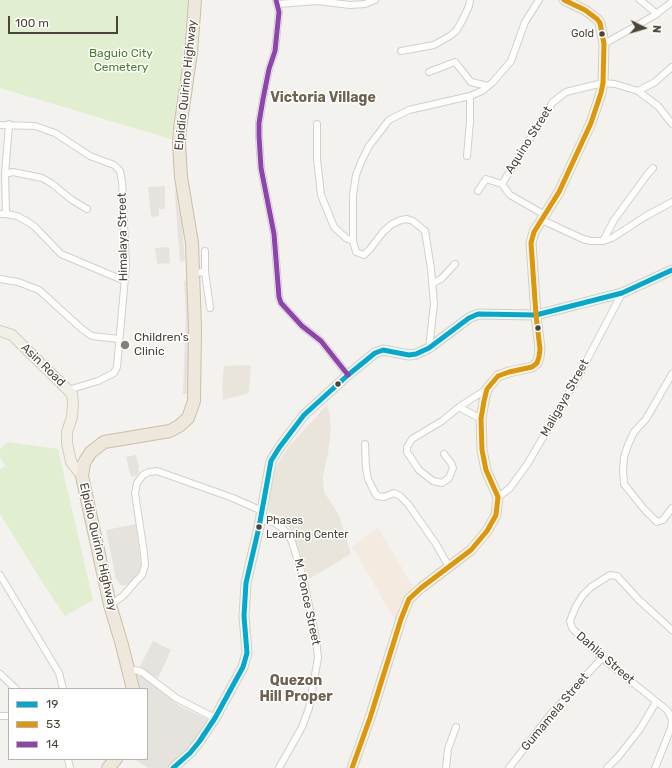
<!DOCTYPE html>
<style>
body{margin:0}
#map{position:relative;width:672px;height:768px;overflow:hidden;background:#f4f2ee;font-family:Rubik,sans-serif}
canvas{display:block}
.legend{position:absolute;left:8px;top:688px;width:140px;height:72px;box-sizing:border-box;background:#fff;border:1px solid #b7b4b0;margin:0;padding:5px 7px;list-style:none;font-size:12px;color:#4b4439}
.legend li{display:flex;align-items:center;gap:8px;height:20px}
.legend b{width:20px;border:1px solid #b7b4b0}
.north{position:absolute;left:624px;top:8px;width:40px;height:40px;-webkit-text-stroke:3px #fff;paint-order:stroke;rotate:95deg;font-size:11px;font-weight:700;line-height:16px;text-align:center;color:#4b4439}
.north::after{content:'';display:block;margin:auto;width:14px;height:18px;background:#4b4439;clip-path:polygon(50% 0,100% 100%,50% 72%,0 100%)}
.scale{position:absolute;left:8px;top:16px;width:110px;height:18px;box-sizing:border-box;border:2px solid #4b4439;border-top:0;padding-left:5px;font-size:12px;line-height:14px;white-space:nowrap;color:#4b4439;-webkit-text-stroke:3px #fff;paint-order:stroke}
</style>
<div id="map">
<canvas width="672" height="768"></canvas>
<ul class="legend">
<li><b style="height:5px;background:#00a9ce"></b>19</li>
<li><b style="height:5px;background:#dd9709"></b>53</li>
<li><b style="height:5px;background:#8e44ad"></b>14</li>
</ul>
<div class="north">N</div>
<div class="scale">100 m</div>
</div>
<script>
const c = document.querySelector('canvas').getContext('2d');
c.lineJoin = 'round';
function fillPath(path, color) { c.fillStyle = color; c.fill(path, 'evenodd'); }
const poly = rows => new Path2D(rows.map(r => 'M' + r).join(''));
function stroke(path, color, width, dash) { c.strokeStyle = color; c.lineWidth = width; c.lineCap = dash ? 'butt' : 'round'; c.setLineDash(dash || []); c.stroke(path); }
function write(font, color, halo, rows, align = 'center') {
  c.font = font + ' Rubik,sans-serif'; c.lineWidth = 3; c.setLineDash([]); c.textBaseline = 'middle'; c.strokeStyle = halo; c.fillStyle = color; for (const [text, x, y, turn = 0] of rows) {
    c.save(); c.translate(x, y); c.rotate((+turn || 0) * Math.PI / 180); c.textAlign = isNaN(turn) ? turn : align; if (halo) c.strokeText(text, 0, 0); c.fillText(text, 0, 0); c.restore();
  }
}
const commercial = poly([
 [378,527,415,590,396,622,352,547]
]);
const industrial = poly([
 [136,524,141,565,139,572,131,582,126,585,121,585,116,579,106,530],
 [153,641,171,650,158,678,139,668],
 [137,675,141,676,180,706,209,720,188,750,167,768,148,768,134,759,147,759,147,689,139,689]
]);
const education = poly([
 [251,365,249,393,223,400,222,386,224,366],
 [327,405,330,415,331,431,328,453,323,477,324,492,339,515,351,554,309,579,289,526,280,517,269,512,270,497,275,468,289,446]
]);
const green = poly([
 [0,0,188,0,182,65,171,139,0,88],
 [8,442,58,449,93,600,65,616,44,585,0,514,0,469,5,466,0,457,0,449]
]);
const parking = poly([
 [176,184,181,211,185,261,180,262,175,196],
 [165,186,165,209,159,209,159,216,151,217,148,187],
 [169,247,170,263,157,264,155,248],
 [189,280,191,314,189,394,183,394,186,314,184,281],
 [136,455,139,467,138,468,139,472,136,476,131,477,126,457]
]);
const street = poly([
 [276,0,279,12,275,51,269,69,263,99,259,123,259,136,261,168,274,234,279,297,281,303,302,326,321,341,348,375],
 [278,4,318,1,350,5,365,4,375,0],
 [660,11,672,2],
 [604,44,657,14,640,0],
 [401,51,434,45,450,36,456,31,462,21,469,6,470,0],
 [429,72,455,62,471,82,488,86],
 [638,91,655,82,672,67],
 [317,124,317,159,321,195,334,227,346,238,353,241],
 [0,125,35,126,55,133,90,156,114,165,120,171,122,181,126,266,117,367,114,373,98,381,68,390],
 [467,156,470,121,470,96],
 [5,174,13,172,42,178,51,183,72,200,87,209],
 [502,184,553,102,566,92,603,83,615,84,638,91,658,106,672,124],
 [478,191,486,179,502,184,510,195,545,215],
 [0,214,6,214,17,216,28,222,35,227,61,254,125,281],
 [6,214,5,174,9,124],
 [542,220,583,239,591,241,603,241,612,238,646,216,672,202],
 [603,241,614,220,647,175,653,168],
 [205,272,205,251],
 [193,273,205,272,210,308],
 [0,279,18,282,39,290,82,329,92,336,119,339],
 [433,283,441,279,455,264],
 [429,348,434,304,431,269,425,231,413,221,407,219,401,220,392,224,383,232,370,249,364,255,356,252,353,241,353,195,356,175,362,160,369,146,389,120,409,110,470,96,482,91,493,82,511,61,525,22,539,0],
 [672,374,646,419,634,432,628,445,624,457,623,471,624,484,644,509,657,522,663,520,672,508],
 [481,419,459,407,487,389],
 [365,444,366,468,368,479,375,493,377,496,384,497,394,493,400,496,408,504,436,544,449,567],
 [444,454,451,463,453,468,449,478,442,483,433,481,419,470,407,452,407,447,412,439,442,421,459,407],
 [498,497,510,488,528,463,577,379,622,293],
 [260,519,273,522,282,528,288,534,292,542,303,577,316,639,318,658,309,708,302,727,279,768],
 [0,575,59,673,63,689],
 [110,605,123,596,137,580,142,575,145,565,144,553,135,493,137,483,143,475,149,472,157,471,233,498,262,511],
 [129,671,135,670,142,672,176,698,215,718],
 [0,674,16,689],
 [0,716,9,716],
 [68,759,70,768],
 [446,768,448,749,456,727],
 [509,768,550,715,602,658],
 [607,768,618,757,640,729,656,702],
 [655,768,671,728,672,721,670,715,667,710,602,658,572,628,570,621,576,606,583,595,591,587,610,575,617,576,638,599,672,630]
]);
const secondary = poly([
 [173,768,190,753,199,742,215,718,243,667,247,653,244,616,246,583,259,527,271,461,279,448,304,415,348,375,375,353,383,350,409,355,416,354,429,348,469,318,478,314,536,315,622,293,672,270],
 [352,768,370,718,401,619,409,599,421,588,471,550,487,531,496,515,498,497,486,470,482,450,481,419,484,401,487,389,498,376,509,372,532,367,537,363,539,357,540,349,536,315,531,243,534,232,559,192,591,123,601,93,603,83,604,44,600,23,597,19,585,10,564,0]
]);
const primary = poly([
 [0,331,12,335,72,394,73,403,72,417,67,432,67,443,71,462,82,476]
]);
const highway = poly([
 [133,689,122,645,110,605,82,476,84,463,87,458,91,452,104,442,170,431,179,426,188,418,194,401,195,329,192,243,181,177,179,143,180,128,191,53,195,0],
 [108,768,116,759]
]);
const bus1 = poly([
 [173,768,190,753,199,742,215,718,243,667,247,653,244,616,246,583,259,527,271,461,279,448,304,415,348,375,375,353,383,350,409,355,416,354,429,348,469,318,478,314,536,315,622,293,672,270]
]);
const bus2 = poly([
 [352,768,370,718,401,619,409,599,421,588,471,550,487,531,496,515,498,497,486,470,482,450,481,419,484,401,487,389,498,376,509,372,532,367,537,363,539,357,540,349,536,315,531,243,534,232,559,192,591,123,601,93,603,83,604,44,600,23,597,19,585,10,564,0]
]);
const bus3 = poly([
 [276,0,279,12,275,51,269,69,263,99,259,123,259,136,261,168,274,234,279,297,281,303,302,326,321,341,348,375]
]);
const markers = [
 [602,34,3.5,"#4b4439"],
 [538,328,3.5,"#4b4439"],
 [125,345,5,"#868178"],
 [338,384,3.5,"#4b4439"],
 [259,527,3.5,"#4b4439"]
];
const busNames = [
 ["Gold",594,34],
 ["Phases",266,521,"left"],
 ["Learning Center",266,535,"left"]
];
const parkNames = [
 ["Baguio City",121,54],
 ["Cemetery",121,68]
];
const streetNames = [
 ["Elpidio Quirino Highway",186,85,-84],
 ["Aquino Street",529,140,-58],
 ["Himalaya Street",123,237,-91],
 ["Asin Road",43,365,44],
 ["Maligaya Street",565,398,-61],
 ["Elpidio Quirino Highway",98,547,77],
 ["M. Ponce Street",307,602,78],
 ["Dahlia Street",605,658,41],
 ["Gumamela Street",555,712,-50]
];
const poiNames = [
 ["Children's",134,338],
 ["Clinic",134,352]
];
const quarterNames = [
 ["Victoria Village",323,98],
 ["Quezon",296,681],
 ["Hill Proper",296,697]
];
fillPath(commercial, '#f3ebdf');
fillPath(industrial, '#e6e2de');
fillPath(education, '#eae5da');
fillPath(green, '#e1eecf');
fillPath(parking, '#e6e3df');
stroke(street, '#d2d0cb', 8);
stroke(secondary, '#d3cfc5', 11);
stroke(primary, '#d6cebb', 12);
stroke(highway, '#ccbfa9', 14);
stroke(street, '#fdfdfc', 6);
stroke(secondary, '#f7f6f1', 9);
stroke(primary, '#f2efe6', 10);
stroke(highway, '#ede8db', 12);
stroke(bus1, '#00a9ce', 5);
stroke(bus2, '#dd9709', 5);
stroke(bus3, '#8e44ad', 5);
for (const [x, y, r, color] of markers) { const dot = new Path2D(); dot.arc(x, y, r, 0, 2 * Math.PI); c.fillStyle = color; c.fill(dot); stroke(dot, '#fff', 1.5); }
write('11px', '#4b4439', '#fff', busNames, 'right');
write('12px', '#4a7f2a', '#fff', parkNames);
write('12px', '#4b4439', '#fff', streetNames);
write('12px', '#4b4439', '#fff', poiNames, 'left');
write('bold 14px', '#6e6250', '#fff', quarterNames);
</script>
